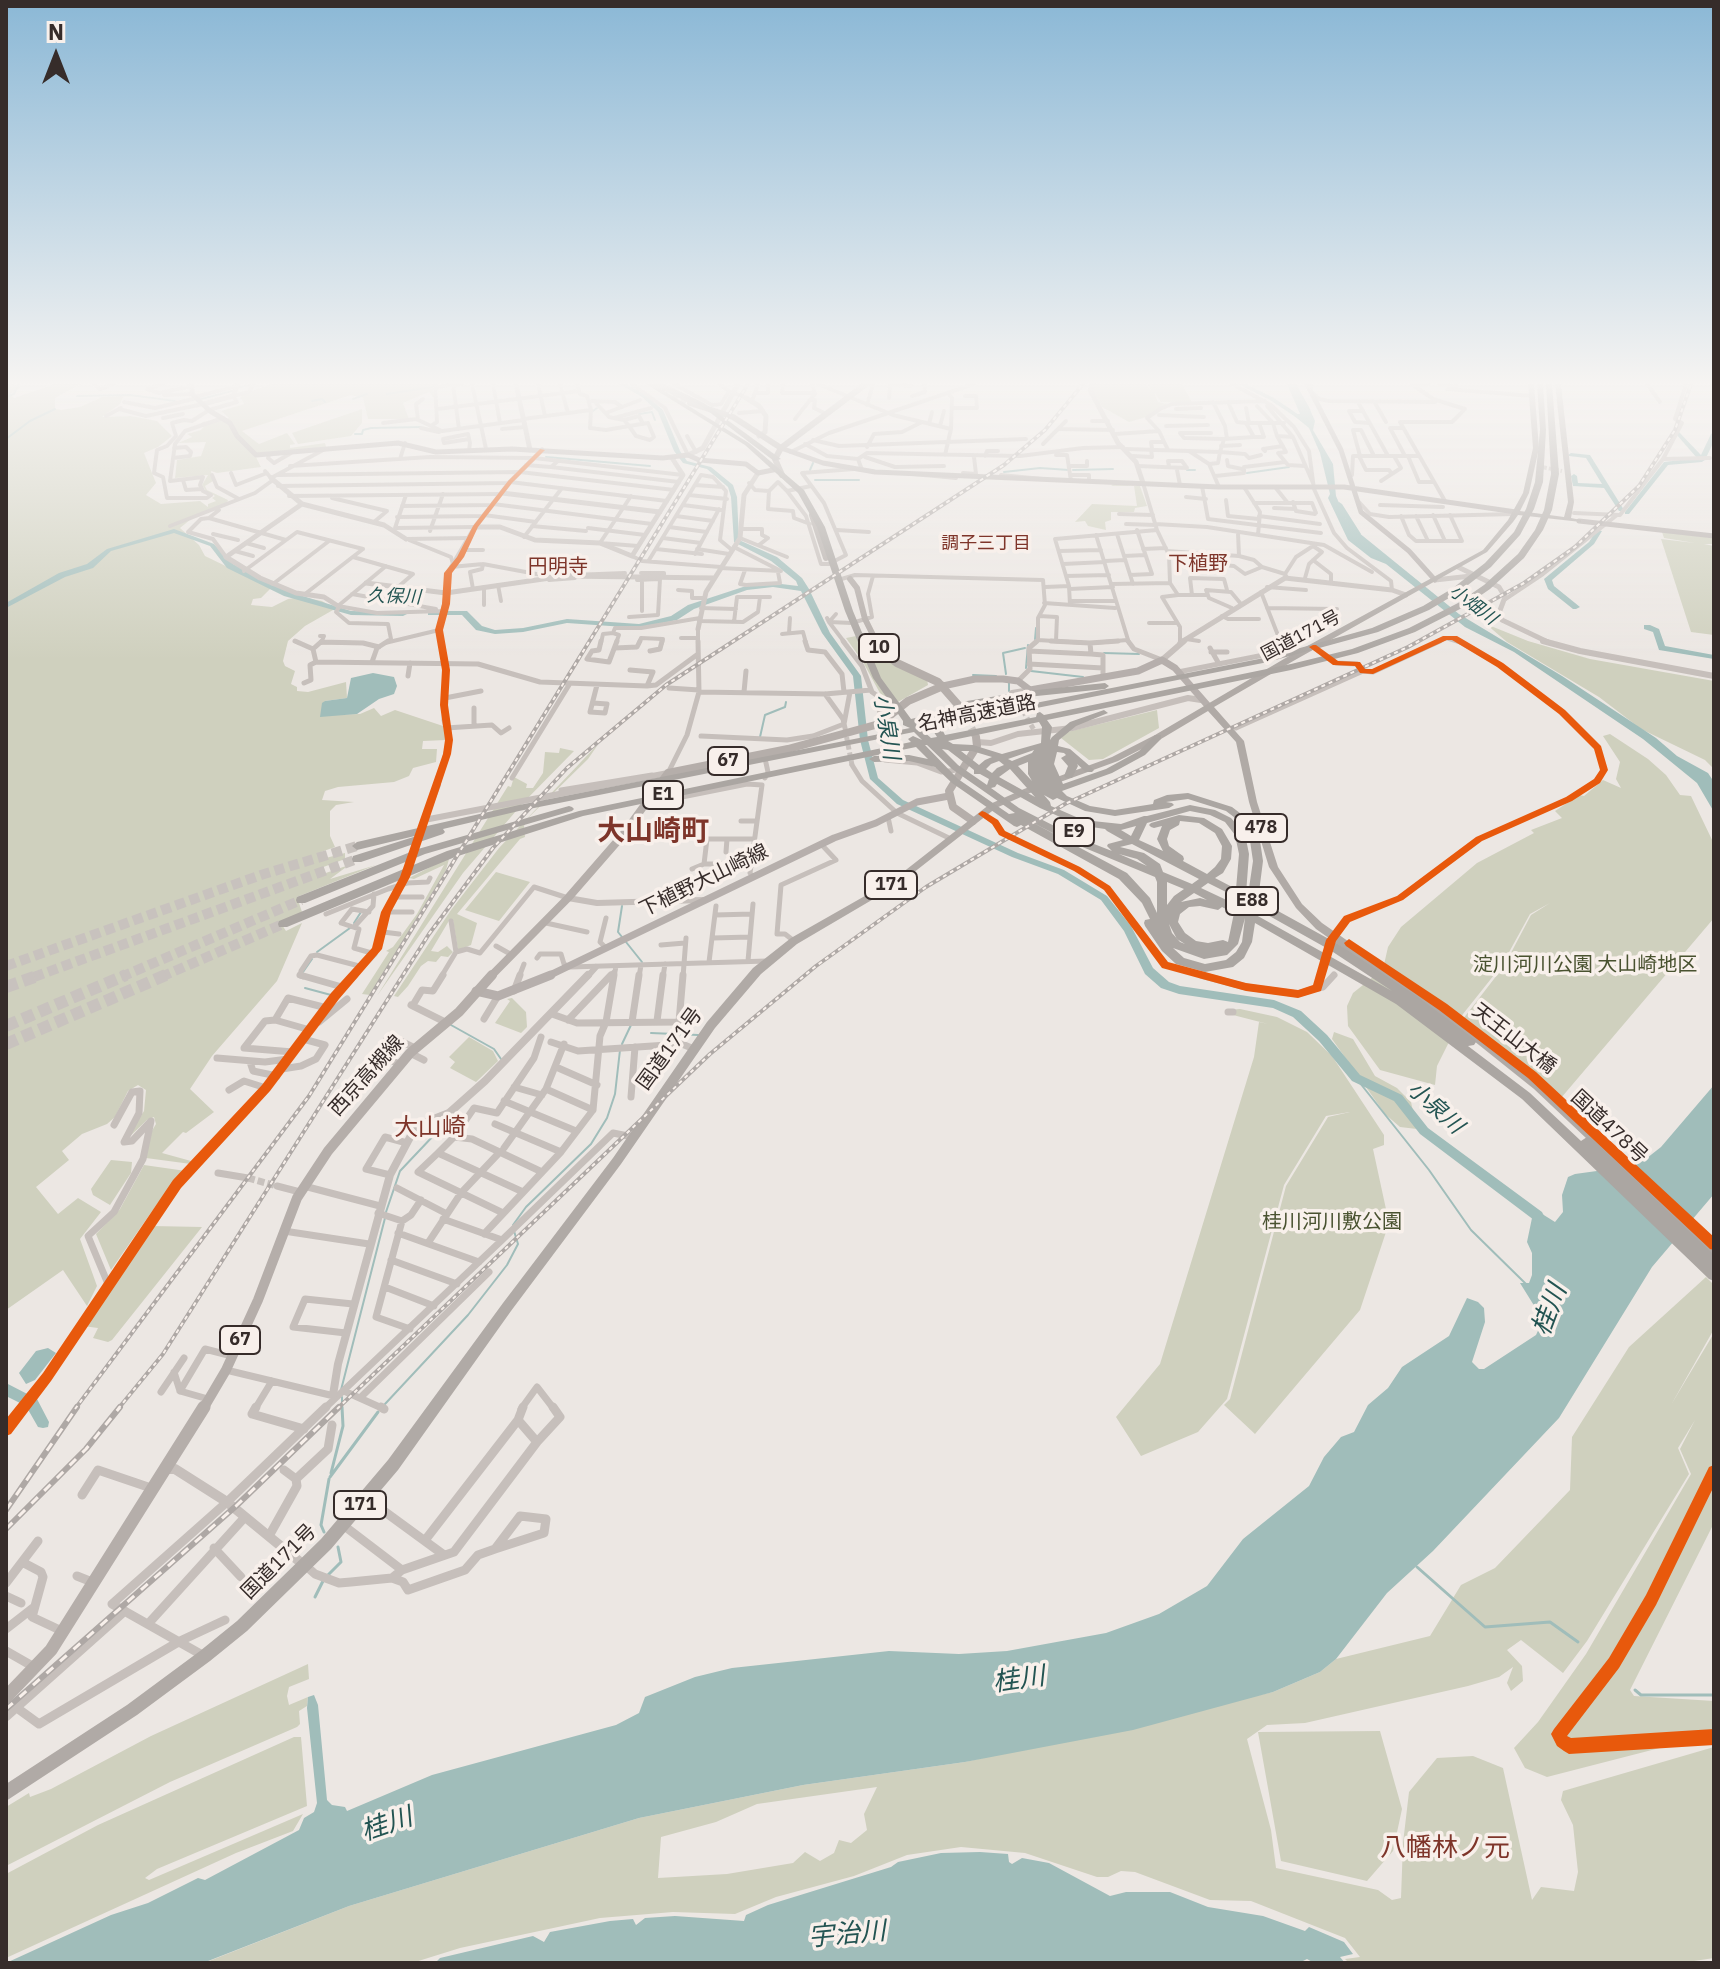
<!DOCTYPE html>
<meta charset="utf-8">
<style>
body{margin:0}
#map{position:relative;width:1720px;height:1969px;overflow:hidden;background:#ece7e3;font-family:"IBM Plex Sans",sans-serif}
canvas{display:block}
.frame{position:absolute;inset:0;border:8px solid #362c2a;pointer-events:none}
.north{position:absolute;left:16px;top:16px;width:80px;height:80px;-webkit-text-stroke:6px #f8f0eb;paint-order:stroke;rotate:0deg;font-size:22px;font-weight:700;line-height:32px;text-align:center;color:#362c2a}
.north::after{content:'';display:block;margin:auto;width:28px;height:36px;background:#362c2a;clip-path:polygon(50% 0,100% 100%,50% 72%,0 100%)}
</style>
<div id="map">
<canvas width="1720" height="1969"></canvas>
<div class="frame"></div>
<div class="north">N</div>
</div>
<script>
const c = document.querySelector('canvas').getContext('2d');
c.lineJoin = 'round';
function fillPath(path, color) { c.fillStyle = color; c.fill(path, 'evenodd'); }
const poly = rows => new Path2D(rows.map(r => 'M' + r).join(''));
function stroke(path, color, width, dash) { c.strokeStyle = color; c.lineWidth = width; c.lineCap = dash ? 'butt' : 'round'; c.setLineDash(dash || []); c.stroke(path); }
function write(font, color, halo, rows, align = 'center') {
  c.font = font + ' "IBM Plex Sans","Noto Sans JP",sans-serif'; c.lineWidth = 7; c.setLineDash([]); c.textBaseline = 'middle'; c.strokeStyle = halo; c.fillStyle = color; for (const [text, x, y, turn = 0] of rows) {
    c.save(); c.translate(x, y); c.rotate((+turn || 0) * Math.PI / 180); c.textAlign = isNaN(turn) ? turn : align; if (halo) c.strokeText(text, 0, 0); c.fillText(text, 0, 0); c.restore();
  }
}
const green = poly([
 [6,384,23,386,10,394,14,398,55,384,81,384,55,398,55,409,61,410,80,407,102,397,124,396,120,404,102,417,131,416,157,421,172,436,158,447,144,453,156,483,146,495,161,504,200,501,208,507,208,504,216,501,212,498,215,496,206,491,202,485,208,475,175,478,177,460,201,456,206,442,178,443,192,437,187,434,201,430,205,425,197,427,203,422,229,418,221,411,244,404,240,397,245,394,270,384,432,384,435,399,429,392,403,403,409,419,368,419,363,398,351,395,242,431,259,444,287,433,295,444,290,445,290,448,325,443,326,447,255,455,261,467,217,473,211,471,213,481,205,486,207,490,228,500,227,503,191,519,180,528,199,545,205,556,271,588,261,598,253,599,251,605,272,607,288,599,301,597,322,601,332,607,333,610,305,626,288,641,283,661,285,666,295,671,291,684,297,687,297,691,308,692,346,682,347,698,325,701,322,712,325,715,360,714,374,708,381,716,395,710,443,726,446,740,423,741,422,749,437,749,436,762,413,768,409,776,394,782,338,787,325,791,322,800,354,802,336,805,330,811,330,836,335,847,321,852,322,859,345,853,345,859,318,869,320,875,349,865,330,879,376,865,297,897,302,912,280,922,286,931,302,923,277,981,212,1056,190,1089,214,1112,186,1133,183,1132,162,1153,191,1161,191,1164,146,1158,147,1139,156,1124,154,1117,147,1120,126,1140,144,1111,146,1090,138,1085,128,1091,115,1117,107,1124,82,1134,62,1151,69,1160,36,1187,58,1214,78,1198,101,1212,80,1239,97,1286,87,1306,63,1270,6,1310],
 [1094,384,1145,384,1152,391,1147,384,1182,384,1192,402,1161,402,1154,392,1158,402,1168,404,1146,417,1129,422,1102,407,1092,390],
 [362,409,362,423,351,436,298,444,292,433],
 [1114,484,1140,486,1147,506,1135,508,1134,512,1111,512,1111,520,1105,522,1106,530,1088,526,1085,521,1075,522,1092,504,1137,506,1134,486,1111,486],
 [1662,532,1714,538,1714,544,1704,544,1714,546,1714,635,1691,632,1661,539,1695,543,1664,538],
 [1486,624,1528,641,1590,659,1714,681,1714,769,1705,760,1641,729,1599,697,1507,642],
 [866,634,875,647,927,679,928,685,898,702,881,695,863,662,846,638],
 [1157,710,1159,728,1103,759,1089,760,1061,738,1067,732],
 [1610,734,1648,759,1666,775,1680,795,1691,796,1714,844,1714,918,1561,1098,1463,1019,1504,966,1531,915,1550,903,1530,914,1502,965,1463,1014,1437,1066,1435,1085,1380,1070,1348,1026,1347,1006,1353,993,1383,969,1388,947,1401,927,1477,863,1534,833,1531,830,1562,818,1555,811,1579,795,1584,796,1603,780,1621,788,1616,779,1620,762,1603,736],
 [599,743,588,759,528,818,524,826,525,837,520,839,457,914,477,923,471,945,458,950,453,920,450,919,431,951,438,952,447,946,453,952,448,957,441,956,436,962,428,961,421,966,408,986,398,997,394,996,451,910,499,848],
 [560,748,574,751,522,804,463,873,377,996,508,786,511,787,514,777,527,784,526,788,533,788,543,773,545,752,559,753],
 [446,859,449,859,446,870,370,995,362,994,389,952,386,951,393,947,417,914,444,865,414,879,409,878],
 [496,872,530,882,499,921,465,910],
 [512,998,526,1012,527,1027,521,1033,495,1023,510,1001,507,999],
 [1240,1009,1277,1017,1307,1032,1332,1056,1384,1135,1384,1145,1373,1149,1389,1223,1360,1310,1255,1434,1224,1405,1230,1399,1286,1186,1328,1117,1350,1112,1326,1116,1284,1185,1227,1399,1198,1432,1141,1456,1116,1417,1160,1364,1254,1057,1259,1022,1268,1024,1233,1015,1228,1010],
 [1334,1032,1353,1039,1375,1076,1397,1088,1411,1102,1417,1129,1400,1127,1385,1114,1332,1039],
 [469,1037,493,1051,498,1061,476,1082,450,1068,455,1062,449,1057],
 [111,1160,132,1162,131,1173,110,1205,93,1195,91,1189],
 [144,1165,186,1171,157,1204,111,1270,96,1234,120,1209],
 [152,1226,202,1227,112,1340,108,1342,93,1338,98,1328,83,1326],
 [1706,1277,1714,1285,1714,1329,1671,1405,1714,1333,1714,1523,1630,1690,1634,1696,1714,1701,1714,1734,1547,1777,1525,1768,1514,1748,1538,1722,1586,1654,1691,1474,1680,1449,1695,1420,1678,1448,1689,1474,1587,1641,1563,1673,1521,1640,1507,1650,1522,1666,1523,1681,1511,1691,1507,1683,1513,1667,1499,1677,1468,1686,1305,1723,1267,1725,1247,1739,1271,1830,1276,1868,1378,1890,1392,1900,1401,1898,1403,1843,1409,1792,1437,1758,1473,1756,1503,1768,1532,1900,1541,1887,1574,1891,1578,1872,1573,1825,1561,1800,1563,1791,1714,1747,1714,1958,1681,1963,1349,1963,1345,1959,1360,1957,1345,1938,1251,1901,1210,1900,1135,1872,1121,1871,1108,1877,1097,1877,1025,1853,961,1847,907,1855,854,1876,776,1897,735,1914,673,1912,600,1918,460,1948,412,1963,204,1963,349,1906,639,1818,803,1785,965,1762,1273,1692,1320,1672,1336,1659,1430,1636,1461,1585,1495,1568,1570,1490,1572,1437,1629,1347],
 [877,1787,864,1814,867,1830,851,1843,839,1840,834,1853,820,1861,805,1852,793,1863,727,1874,658,1878,661,1837,716,1822,757,1804],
 [308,1664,309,1679,289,1687,287,1696,289,1705,308,1697,307,1706,299,1711,300,1724,297,1727,170,1782,6,1866,6,1807,29,1793,30,1797,51,1789,151,1736],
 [1380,1731,1402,1809,1393,1851,1367,1881,1281,1861,1258,1732],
 [294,1737,301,1737,307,1806,157,1869,145,1878,149,1880,303,1814,293,1831,236,1853,6,1958,6,1874,98,1825]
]);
const water = poly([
 [1287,384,1296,384,1309,407,1315,421,1313,430,1333,464,1336,496,1346,519,1358,532,1459,614,1562,676,1656,738,1677,756,1708,773,1714,782,1714,812,1697,783,1643,739,1514,652,1465,627,1386,564,1371,558,1348,540,1328,498,1330,494,1320,453,1309,428,1292,414,1300,414],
 [373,673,394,677,397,686,394,694,379,699,357,714,320,717,322,703,325,701,347,698,351,678],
 [1714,1085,1714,1194,1652,1267,1559,1418,1433,1551,1387,1593,1336,1659,1320,1672,1273,1692,1133,1730,965,1762,803,1785,639,1818,349,1906,203,1963,6,1963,111,1915,148,1903,198,1878,205,1880,299,1830,304,1818,314,1812,317,1803,307,1708,308,1697,314,1695,318,1705,327,1800,332,1805,345,1807,347,1811,432,1775,616,1725,639,1713,645,1697,695,1677,732,1668,889,1651,959,1654,1007,1651,1106,1633,1159,1614,1207,1586,1243,1539,1309,1486,1324,1457,1341,1437,1354,1432,1368,1405,1388,1388,1402,1367,1449,1336,1467,1298,1478,1302,1484,1308,1485,1322,1472,1362,1479,1369,1484,1369,1536,1335,1543,1320,1520,1283,1529,1283,1532,1275,1532,1253,1527,1242,1532,1218,1527,1211,1531,1207,1555,1222,1563,1212,1562,1195,1568,1177,1575,1174,1626,1167,1647,1158,1661,1147],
 [48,1348,56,1353,35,1380,26,1384,19,1373,36,1351],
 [980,1852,1008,1854,1009,1862,1012,1864,1022,1858,1049,1863,1110,1896,1126,1892,1170,1892,1208,1907,1263,1916,1305,1931,1309,1927,1344,1942,1353,1954,1340,1957,1345,1963,1314,1963,1307,1959,1299,1963,435,1963,440,1958,533,1936,544,1942,550,1932,610,1921,633,1919,636,1925,645,1918,675,1916,744,1921,746,1915,768,1905,891,1867,898,1862,941,1853]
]);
const streamFar1 = poly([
 [1311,384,1312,388],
 [1711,384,1714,387],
 [240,387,250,385],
 [387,394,432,387],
 [77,396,130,395,175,401],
 [6,397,14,394,19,384],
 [201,399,232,391],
 [353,399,367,394],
 [312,401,322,399,325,402],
 [593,411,597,408],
 [639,414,652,412,655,420],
 [355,434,362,434,363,430,371,428,421,427],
 [6,439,30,421,55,409],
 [546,457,650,466],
 [810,470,813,463],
 [1073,470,1113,469],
 [1187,470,1195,470],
 [1004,472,1040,468,1069,470],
 [1247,473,1289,467],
 [815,480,859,480],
 [1035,639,1036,628],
 [1104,653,1139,654],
 [1026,668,1028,645],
 [1031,671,1083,677],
 [1006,674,1003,653,1025,648],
 [973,675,996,676],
 [1009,682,1009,691],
 [760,737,765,715,785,707,786,702],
 [622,906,618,932,642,962],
 [354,923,361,912],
 [317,952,350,928],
 [303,972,312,959],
 [305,988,331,995],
 [451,1025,494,1049,501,1059],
 [651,1033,698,1035],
 [622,1044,631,1025],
 [1356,1078,1429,1170,1471,1230,1526,1284],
 [386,1212,400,1171,452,1116],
 [513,1225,526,1207,591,1144,607,1118,615,1094,620,1050],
 [341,1390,385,1218],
 [342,1397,342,1409],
 [385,1404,468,1315,507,1265,518,1244,514,1231]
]);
const stream = poly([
 [331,1473,343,1426,342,1407],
 [330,1477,378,1412],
 [324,1532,321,1525,329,1479],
 [1417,1567,1485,1627,1550,1622,1578,1642],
 [327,1576,341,1562,338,1547],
 [315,1597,323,1581],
 [1635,1690,1641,1695,1714,1695]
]);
const river = poly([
 [619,384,626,384,646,395,663,410,680,451,687,461,711,467,733,485,737,497,739,540,777,557,802,578,809,589,830,633,861,676,868,740,878,778,903,800,1018,853,1064,870,1107,896,1131,926,1153,968,1169,982,1180,986,1274,1000,1301,1011,1327,1035,1360,1075,1402,1095,1428,1128,1542,1212,1544,1216,1542,1220,1538,1221,1534,1220,1420,1134,1394,1101,1352,1081,1319,1041,1293,1017,1273,1008,1179,994,1161,988,1145,974,1124,931,1101,900,1058,874,1012,857,897,804,870,779,860,740,853,676,822,633,801,591,773,587,747,590,694,609,677,620,639,628,567,623,523,632,495,634,476,630,462,615,428,615,428,611,467,611,482,626,495,630,523,628,567,619,639,624,671,616,688,605,746,586,773,583,798,586,796,581,771,561,734,542,731,497,728,487,707,469,683,463,674,451,658,412,642,397,619,384],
 [1238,384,1246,384,1274,398,1308,421,1303,422,1270,400,1238,384],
 [1679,432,1701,455,1711,434,1714,432,1714,441,1705,460,1702,462,1668,465,1629,514,1625,514,1625,512,1664,462,1697,458,1676,434,1679,432],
 [1571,453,1590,455,1624,510,1623,511,1619,511,1604,488,1573,486,1571,476,1574,474,1577,476,1578,483,1602,484,1586,458,1569,456,1568,455,1571,453],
 [1339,502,1342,504,1361,534,1360,535,1355,534,1336,504,1339,502],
 [174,529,214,544,233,564,290,592,351,611,403,612,407,614,403,616,351,615,284,596,227,568,210,546,174,533,111,551,93,568,65,577,6,608,6,603,59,573,87,564,107,549,174,529],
 [1597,530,1602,531,1594,544,1552,580,1554,586,1580,607,1576,609,1573,609,1548,589,1544,579,1589,542,1597,530],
 [1644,625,1650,625,1659,629,1665,646,1714,655,1714,659,1659,650,1653,632,1644,629,1644,625],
 [6,1383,37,1399,49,1422,48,1427,43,1428,38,1427,26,1406,6,1396,6,1383]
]);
const minorTunnelFar2 = poly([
 [1537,466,1562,471]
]);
const minorTunnelFar1 = poly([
 [1015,697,1034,730],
 [882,719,885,760],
 [845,729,852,765],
 [407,872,418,837]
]);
const minorTunnel = poly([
 [248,1178,277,1186]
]);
const primaryTunnelFar1 = poly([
 [672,397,690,403]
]);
const primaryTunnel = poly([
 [960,707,976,737]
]);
const motorwayTunnelFar1 = poly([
 [6,966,261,875,357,846],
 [34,977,357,859],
 [121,977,301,900],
 [161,977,283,924]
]);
const motorwayTunnel = poly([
 [6,987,40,975],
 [6,1026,126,975],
 [6,1044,166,975]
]);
const minorFar3 = poly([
 [94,384,100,389,114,384],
 [453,384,459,429],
 [472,384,486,449],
 [493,384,500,423],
 [538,384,545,416],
 [560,384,568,413],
 [577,384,580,394,587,396,591,410,590,428,606,430,629,426],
 [632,384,665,408,688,455],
 [674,384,712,405,721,404,729,391,746,398],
 [719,384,729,391],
 [783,384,782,393,815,393],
 [812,384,815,394,810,400,815,400,814,408,826,414],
 [818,384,893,415,951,429,945,455],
 [1232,384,1271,405,1294,427,1309,451,1314,489,1334,533,1347,548,1391,581,1392,590],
 [1412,384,1433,399,1465,409,1452,422,1400,422,1445,501],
 [1439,384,1457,387,1456,384],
 [1647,384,1660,402],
 [1413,385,1428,385],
 [435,387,462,384],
 [147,389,159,393,192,386],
 [147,389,163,384],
 [1447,389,1532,396],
 [755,393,768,393,768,384],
 [948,393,952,398,951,429],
 [1313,393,1319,399,1329,401,1435,402],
 [164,395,192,394],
 [912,396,925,392,924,384],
 [195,397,237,386],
 [889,398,890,385,911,386],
 [592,401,615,402,622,407],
 [594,401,609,417,624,420,629,426],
 [752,401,758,384],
 [124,402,155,408,197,398],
 [1213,402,1225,426,1227,439],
 [1358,402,1388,456],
 [1375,403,1386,422],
 [867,405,873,384],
 [1257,406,1273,423,1277,436],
 [1267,406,1293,437],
 [953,408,977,408,976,396,965,396],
 [1246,408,1249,423],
 [119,409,146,416,203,404],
 [438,409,579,391],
 [1176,409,1201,408],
 [209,410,237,402,233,396,249,392,254,384],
 [1363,411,1349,411,1355,422,1368,423],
 [606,413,640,400],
 [739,413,763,411],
 [1159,415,1204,417],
 [106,416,121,408],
 [163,418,183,414],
 [614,418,651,408],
 [523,419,591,410],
 [795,419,810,400],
 [184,420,172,423,176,436,167,446,157,450,154,473,163,477,167,498,207,498,211,495],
 [184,420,192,421,209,410],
 [418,420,416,404,423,399],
 [624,420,639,416,643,424],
 [1092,421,1108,421],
 [383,423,416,419,442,431,524,420],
 [648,423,654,437,650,440,636,436,629,426,648,423],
 [1246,423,1284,423],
 [929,424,932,412],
 [431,426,437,422,435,384],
 [940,426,944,411],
 [1166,426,1208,425],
 [421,428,439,432],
 [1403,428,1390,428,1405,456],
 [502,429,525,427],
 [1059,429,1113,430],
 [1211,433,1180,433,1184,438,1224,439],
 [1115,434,1159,431],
 [687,436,696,452],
 [1254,437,1264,437,1259,423],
 [469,439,444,443,443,439,468,434,470,443,469,450],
 [813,440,839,446,1026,439],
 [805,444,827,456,858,459],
 [1043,444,1066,421],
 [1221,446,1240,445],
 [867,447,874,434,902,432,922,422],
 [1126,449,1220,452,1224,439,1254,437,1246,423,1237,422,1228,402],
 [1152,449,1151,442,1164,442],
 [1168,450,1159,431,1147,418,1160,409,1172,404,1265,401],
 [1189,451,1209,464,1219,487],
 [1265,451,1263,449,1283,446],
 [791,452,829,433,974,384],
 [269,455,268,458,274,463,291,453],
 [1056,455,1067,455,1071,481],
 [985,456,987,451,998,451],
 [1133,456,1152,457,1151,449],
 [1359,456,1366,470,1389,470,1392,474],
 [1360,456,1353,430,1361,430,1374,456],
 [1408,456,1419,482,1433,482],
 [865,457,895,467,944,466],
 [173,458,190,456,191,452,186,447,174,448],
 [400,459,405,443],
 [1663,459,1682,423,1675,419,1686,384],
 [1227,460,1228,466,1242,469],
 [558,461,551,467,679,482],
 [1209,464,1218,463,1220,452,1245,454,1249,458,1261,455],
 [526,465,551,467],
 [290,466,430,457,534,458,683,475],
 [1069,466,1087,466,1087,461],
 [1138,466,1187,468,1182,461,1168,461,1169,466],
 [1305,466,1288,465,1278,453,1286,452,1277,436,1293,437,1313,483],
 [862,470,858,459,867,453,1020,456,1083,448,1123,447],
 [1177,470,1180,485],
 [265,471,271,478,325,449],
 [231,473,236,485,267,473],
 [963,473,976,474,974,457],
 [913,474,956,478],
 [212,475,217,487,239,499],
 [278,475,520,472,674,490],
 [1001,475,1043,479],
 [1072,475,1089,475,1089,481],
 [1215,476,1244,473,1244,467,1285,462],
 [1349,476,1352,475,1353,456,1418,456],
 [183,480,186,490,202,489],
 [1381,481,1401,468,1394,456],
 [510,482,667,501],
 [749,483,755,490,769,491],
 [695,485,723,487],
 [278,486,509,483],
 [811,486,787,491,806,516,821,564,829,564,846,555,824,503,802,473,854,469],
 [1202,486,1208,519],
 [1244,487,1260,512,1258,535],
 [1275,487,1287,502],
 [787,491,778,482,769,491,768,509,793,511,794,518,810,524],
 [211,495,203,491,200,485,203,477,170,481,175,444,185,431,223,418],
 [406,495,395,528,475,527],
 [689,495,727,499],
 [289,496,501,494],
 [1186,497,1206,499],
 [332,498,387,511,374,522],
 [1226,500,1228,516],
 [1358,501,1370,514,1389,517,1515,514],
 [1293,502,1296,511,1315,514],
 [1254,503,1312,503,1316,513],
 [493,504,652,524],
 [683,505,722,510],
 [1380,505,1443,507],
 [402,506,492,505],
 [1274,508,1295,509],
 [219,510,209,518,201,519,188,532,213,539,226,557],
 [1574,513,1620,515,1663,459,1710,458],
 [1119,514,1153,515],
 [484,515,536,522],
 [1433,515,1445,541],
 [676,516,713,521],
 [1228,516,1259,519],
 [1259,516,1320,524],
 [1401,516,1409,535,1416,541,1462,541,1450,515],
 [1416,516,1428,541],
 [397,517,483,516],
 [209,518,286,540],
 [1208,519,1321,533],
 [1126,524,1156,525],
 [1155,524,1207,527,1324,545,1372,572],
 [170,526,255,493,273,480],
 [532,526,586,531],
 [669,527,707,532],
 [588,528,645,535],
 [742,529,762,529,762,535,768,538,759,545],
 [837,530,869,532],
 [430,531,443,494],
 [1238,533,1239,556],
 [213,534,238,540],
 [1117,534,1133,584],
 [1096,535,1129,643],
 [524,537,562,488],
 [663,538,701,543],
 [740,538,787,557],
 [406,539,469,538],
 [409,540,451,557,453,564],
 [246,543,264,548],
 [600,543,631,496],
 [600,543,638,546],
 [656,549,702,554],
 [697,549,729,554],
 [1143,549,1166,548],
 [463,550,483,550],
 [235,551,253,556],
 [1059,551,1101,550],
 [1167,551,1239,556,1254,560,1262,567],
 [695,554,719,509],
 [632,556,642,561,721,567],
 [1124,556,1145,555],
 [353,557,413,574],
 [649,560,701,475,713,477,726,491,720,540,732,550],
 [1313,560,1331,574,1331,582],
 [1105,561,1125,560],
 [1063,564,1105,562],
 [1224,565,1234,566,1245,574,1262,567,1285,574],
 [451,567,483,564,547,576,549,580,575,578],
 [720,568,781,571,734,547],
 [745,570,740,584,746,585,780,583,778,572],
 [244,571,297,532,363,549],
 [641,573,664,573,664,576],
 [1130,575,1152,574,1137,530],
 [547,576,625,573],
 [1066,576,1109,575],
 [1287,578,1285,574,1296,557,1313,546,1322,552,1309,564,1305,578],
 [637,580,658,579],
 [642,580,642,611],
 [838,580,855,575,1043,580,1045,605,1038,618,1038,640,1035,643],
 [1170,583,1178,595,1162,597,1180,627,1180,643],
 [273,584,329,541],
 [1112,584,1170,583,1169,555,1157,530,1143,483],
 [498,585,501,601],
 [398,587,413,574],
 [484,587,484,605],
 [1045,587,1069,586],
 [1267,587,1306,590],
 [473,589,470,572,482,569,483,564],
 [1069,589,1113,587],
 [678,590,692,591,692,598,704,598],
 [1261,592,1281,643],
 [305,594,363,549],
 [352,594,436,609],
 [1178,595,1207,595],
 [1192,595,1190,578,1224,579,1227,590],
 [1504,600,1543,574,1617,515],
 [1070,601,1115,601],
 [1044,603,1115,608],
 [1070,605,1069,586,1055,539,1157,530],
 [338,606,377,613,443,611],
 [338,606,386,566],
 [339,607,336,612,349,623,388,624,391,639],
 [701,608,736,609],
 [1232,608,1209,598,1206,590,1231,592,1241,604],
 [1267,608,1337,609],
 [1039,616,1057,617,1056,641],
 [1222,616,1228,619,1259,619],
 [629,617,658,615,660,579],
 [827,618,829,622,836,614],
 [699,621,743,622,758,612,760,597],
 [734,622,737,597,770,597],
 [1149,623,1177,623],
 [698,629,698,643],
 [613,633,619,635,616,643],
 [613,633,615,628,641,628,700,618],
 [789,633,790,618],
 [782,634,803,632,806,643],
 [320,636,324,636,321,643],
 [681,638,698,638],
 [1186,639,1199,641],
 [1038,640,1086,643],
 [295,641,299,643],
 [321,642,352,643],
 [385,643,439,630],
 [442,643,439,630,446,593],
 [601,643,603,634,613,633],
 [639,643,641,638,663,639,662,643],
 [845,643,829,622,852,623,872,617,868,594,873,576],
 [1093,643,1127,640],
 [1436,643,1446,638,1462,643]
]);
const minorFar2 = poly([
 [295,641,313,649,322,641],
 [601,641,599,650,592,651,587,659,609,662,617,641],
 [805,641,808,650,825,652,842,674,844,692],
 [843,641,862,666,872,692,896,709],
 [1051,641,1090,643,1091,654,1103,655,1103,677],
 [1128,641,1134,649,1162,660],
 [1280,641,1285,653],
 [321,642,363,643,379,647],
 [1090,643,1118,641],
 [1313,647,1336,663,1357,664,1363,671,1373,672,1440,641],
 [615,648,637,647,640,641],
 [1210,648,1219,664],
 [313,649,316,662,478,664,540,682,647,686,656,685,698,654],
 [650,651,660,649,662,641],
 [1029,651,1091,654],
 [1211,652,1227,652],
 [372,662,377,648,388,641],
 [1029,664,1103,668],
 [630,670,653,672,647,686],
 [1178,672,1284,651],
 [408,676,410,663],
 [1018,681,1030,669,1029,648,1037,641],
 [304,683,311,680,310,665,316,662],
 [669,688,699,690],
 [699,692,825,694,871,690],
 [744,692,746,671],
 [825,694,843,719,845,728],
 [445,698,481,691],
 [880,698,877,703,882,719],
 [593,703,607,704,605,713,590,712,597,685],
 [474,708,474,726],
 [844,724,850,692],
 [446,728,492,725,501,733,509,728],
 [1236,728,1363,671],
 [701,736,787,740,813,736,844,724],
 [764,754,768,772,765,778],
 [885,760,917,763,941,772,957,770],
 [852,765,862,781,897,813,951,839],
 [668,773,687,735,699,692,698,641],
 [512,778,569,685],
 [438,785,449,740,444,720,446,663,441,641],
 [561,790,652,775],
 [647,804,747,784,762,785,750,873,753,877],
 [982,814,995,822,1002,833,1077,869,1107,888,1165,965,1208,977],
 [888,817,891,831],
 [741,821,756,821],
 [726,852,727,839],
 [751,864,704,864,707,839,754,839],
 [692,869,704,864],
 [395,897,422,897],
 [369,912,352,909,341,923,359,929,354,948,375,954],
 [386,912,412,912],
 [326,914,388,889,407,883,428,882,430,878],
 [715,915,752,914],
 [451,921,456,952],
 [546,923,587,932],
 [354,927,373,906,374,894],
 [383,932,399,934],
 [713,938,750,937],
 [794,941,785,934,777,934,781,885,836,860,821,844],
 [661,945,685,943],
 [496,946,512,955],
 [605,947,600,942,606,918],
 [537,958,540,954,561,954,564,964,570,967,767,961],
 [748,961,753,904],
 [709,962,716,906],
 [303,977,300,976,301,971,311,956,317,955,363,967],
 [353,977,375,954,386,912,405,877],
 [441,977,456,952,467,949,480,953,534,887,568,898],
 [519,977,524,964],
 [609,977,615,971],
 [614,977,616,966],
 [639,977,641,965],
 [663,977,665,964],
 [683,977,686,938],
 [1320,977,1331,940,1347,919,1400,898,1479,839,1569,799,1597,781,1604,770,1598,748,1562,712,1500,665,1459,641]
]);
const minorFar1 = poly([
 [300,975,342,987],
 [1201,975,1246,987,1298,994,1317,988,1321,975],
 [1317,988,1323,987,1334,975],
 [514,991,520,975],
 [411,1005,447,1023],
 [413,1005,422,990,433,991,443,975],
 [1228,1012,1233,1012],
 [552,1014,577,1023,679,1022,683,975],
 [484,1019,498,996],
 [275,1020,288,998,327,1008],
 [568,1020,611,975],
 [657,1021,663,975],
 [319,1022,347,999],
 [632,1022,639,975],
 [387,1039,390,1036,415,1048],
 [551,1042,578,1051,682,1044,694,1049],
 [293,1052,244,1048,265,1021,275,1020,310,1030],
 [410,1053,424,1060],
 [217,1058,265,1062,288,1059],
 [250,1062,253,1071,277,1076],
 [372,1063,379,1055,399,1064],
 [556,1067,597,1085],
 [282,1069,301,1066,316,1059,325,1045,303,1039],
 [633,1081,639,1081,668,1045],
 [514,1087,542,1095],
 [546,1089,593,1110],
 [229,1090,244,1081,266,1088],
 [631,1097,635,1047],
 [504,1101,576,1131],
 [495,1124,561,1152],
 [454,1137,474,1108,497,1113,534,1058,541,1037],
 [504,1148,546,1089,564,1044],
 [438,1153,454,1137,472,1139,542,1172],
 [218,1173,248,1178],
 [390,1175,366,1169,385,1137,407,1143],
 [277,1186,300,1192],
 [304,1186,380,1206],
 [397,1188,447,1214],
 [378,1213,402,1221,376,1317,410,1329],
 [503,1213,418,1172,438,1153,523,1192],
 [402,1221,411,1215,421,1200],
 [284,1231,369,1244],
 [398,1233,479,1262],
 [484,1234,561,1152,593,1110,600,1036,606,1022,614,975],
 [502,1240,613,1133,633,1137],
 [428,1243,461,1193,498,1154],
 [391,1260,457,1284],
 [108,1284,88,1236,114,1212,143,1159,151,1121,132,1141,124,1142,139,1113,140,1091,132,1092,114,1125],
 [385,1287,434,1306],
 [346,1333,293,1327,305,1299,353,1304],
 [226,1370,334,1396],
 [174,1372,180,1391,208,1399],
 [180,1391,205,1349,232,1356],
 [344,1391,384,1409],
 [161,1392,184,1358],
 [362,1396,489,1272],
 [21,1409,47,1377,177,1184,266,1088,335,996,355,975],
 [255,1409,272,1381],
 [324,1409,502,1240,443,1219],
 [521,1409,537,1387,554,1409]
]);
const minor = poly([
 [256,1407,252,1414,304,1429],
 [381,1407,384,1409],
 [523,1407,518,1420,537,1442],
 [6,1429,23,1407],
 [537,1442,560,1417,553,1407],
 [296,1479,328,1449,332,1425],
 [82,1495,98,1470,151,1488],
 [366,1498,444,1555],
 [520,1516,546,1519,544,1533,495,1549,520,1516],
 [343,1525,402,1570],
 [269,1536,297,1486,296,1479,284,1470],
 [426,1539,518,1420],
 [214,1548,241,1577],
 [22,1562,41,1572,43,1577,32,1617,64,1632],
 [306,1566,315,1574,339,1583,351,1582,392,1578,402,1570,454,1552,537,1442],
 [77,1576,92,1582],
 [392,1578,403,1582,408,1590,465,1570,478,1555,495,1549],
 [6,1583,38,1541],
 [6,1596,21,1603],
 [148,1624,245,1517],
 [6,1629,33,1608],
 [6,1651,34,1667],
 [204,1656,112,1604,227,1502,326,1407],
 [17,1708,39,1724,180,1641,225,1620],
 [6,1717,125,1611]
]);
const tertiaryFar3 = poly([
 [516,384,530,450],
 [1093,384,1090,390,1118,443,1136,462,1143,483],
 [746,398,759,406,766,416,765,432,759,436],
 [203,404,233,396,238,384],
 [688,455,703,448,738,384],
 [271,478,302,504,384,525,406,539],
 [502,493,660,512],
 [302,504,226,557,260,578,296,593,324,597,338,606],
 [475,527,500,527,535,540,600,543,632,556,683,475,672,458],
 [1458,567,1499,587,1505,597,1499,613,1502,620,1550,643],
 [1435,580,1471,576],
 [366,583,446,593,564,576,714,578],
 [446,593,448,573,475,527,510,482,542,450],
 [698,629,706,592,740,538,744,495,758,473],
 [1180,643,1285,578,1392,590,1406,595]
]);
const tertiaryFar2 = poly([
 [1543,641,1580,651,1714,676],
 [1162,660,1184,641],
 [1012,693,1030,690],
 [977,742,991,743,1018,734,1072,728,1188,698,1201,700],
 [424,820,668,773],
 [422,825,438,785],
 [568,898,597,903,703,900],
 [587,977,596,967]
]);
const tertiaryFar1 = poly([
 [333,1395,338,1364,390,1175,416,1126,449,1113,485,1081,588,975]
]);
const tertiary = poly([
 [168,1469,175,1469,227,1502,305,1566]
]);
const secondaryFar2 = poly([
 [192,384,192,394,210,411,230,423,237,436,256,455,398,443,436,452,512,449,663,458,688,455,699,460,746,464,758,473,778,469],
 [1307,384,1341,450,1361,512,1409,551,1435,580],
 [781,448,823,463,875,472,1219,487,1344,487,1516,512],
 [1579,521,1714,536]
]);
const secondaryFar1 = poly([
 [943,686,975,679,1003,679,1018,681,1030,690,1138,671,1162,660,1175,668,1209,707],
 [546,977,834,838,876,823,917,802,949,796]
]);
const secondary = poly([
 [476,991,498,996,551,975]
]);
const primaryFar3 = poly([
 [657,384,694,402],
 [690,403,733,417,781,448],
 [782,475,775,459,781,448,866,384],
 [812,515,826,558],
 [850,579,857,588,865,619,877,643]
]);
const primaryFar2 = poly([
 [876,641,881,651,897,663,938,682,960,707],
 [973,821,953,807,949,791,977,746,976,737],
 [490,977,568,898,622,836,668,773,788,749,879,724,908,701,943,686]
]);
const primaryFar1 = poly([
 [203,1409,226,1370,258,1300,297,1198,328,1151,410,1053,459,1012,492,975]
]);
const primary = poly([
 [6,1697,51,1650,204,1407]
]);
const trunk = poly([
 [1528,384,1534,384,1539,448,1529,493,1520,511,1564,517,1568,502,1555,384,1561,384,1574,502,1571,518,1581,520,1581,522,1518,515,1513,522,1487,552,1295,660,1214,707,1244,741,1257,802,1278,867,1302,904,1322,923,1477,1031,1542,1083,1714,1243,1714,1256,1710,1255,1534,1089,1469,1037,1316,929,1296,908,1269,867,1249,802,1236,742,1208,711,1161,739,1118,761,1030,793,996,808,899,884,797,944,761,974,715,1028,621,1164,511,1311,398,1470,331,1549,247,1631,210,1661,137,1715,6,1801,6,1784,127,1705,200,1651,237,1621,321,1539,388,1460,503,1303,613,1158,707,1022,753,968,791,938,893,880,990,804,1024,789,1112,757,1155,735,1289,656,1483,550,1508,520,1523,493,1533,448,1528,384]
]);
const motorway = poly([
 [646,384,653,384,749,443,804,490,825,527,853,611,881,678,911,719,940,712,967,701,1027,691,1105,683,1109,686,1105,689,1027,697,969,706,948,715,944,721,1264,658,1372,628,1423,606,1453,588,1485,563,1514,532,1526,509,1535,482,1540,430,1537,384,1543,384,1546,430,1543,482,1534,509,1520,535,1491,567,1459,592,1429,610,1378,632,1268,662,941,727,945,735,1036,717,1037,713,1040,712,1044,715,1291,664,1352,649,1409,628,1458,603,1484,585,1518,554,1535,530,1544,510,1551,474,1546,384,1552,384,1559,474,1552,510,1543,530,1524,558,1490,589,1464,607,1415,632,1358,653,1291,670,1047,720,1052,727,1050,740,1052,737,1070,722,1104,710,1108,713,1076,726,1059,740,1058,746,1070,749,1092,768,1094,770,1092,772,1086,772,1077,764,1078,766,1072,778,1066,778,1064,776,1068,766,1061,758,1066,755,1064,753,1057,752,1054,764,1063,784,1106,769,1139,751,1155,735,1161,735,1161,739,1145,755,1112,773,1062,791,1067,796,1090,806,1115,810,1153,804,1154,800,1167,795,1188,793,1232,807,1249,820,1259,834,1263,861,1258,900,1338,944,1415,995,1474,1039,1476,1042,1474,1045,1468,1046,1530,1093,1581,1141,1587,1137,1591,1138,1714,1255,1714,1281,1709,1279,1522,1099,1396,1004,1255,923,1252,942,1244,958,1233,967,1205,972,1176,964,1162,951,1145,926,1144,923,1145,920,1150,919,1142,903,1119,879,1021,825,1017,827,1014,826,952,783,935,767,909,761,874,762,869,759,874,756,909,755,928,759,916,747,583,816,455,857,287,927,279,927,278,924,279,921,447,851,579,811,911,742,908,739,913,736,922,740,914,732,519,811,443,829,445,832,443,834,361,862,353,862,352,859,353,856,423,834,357,850,352,846,357,842,519,805,910,728,903,725,903,721,873,678,845,611,817,527,798,493,745,445,646,384],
 [936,719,934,723,918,726,916,724,936,719],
 [1039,722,1042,727,1041,743,1002,754,973,745,953,744,948,741,1039,722],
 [932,729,937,737,931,738,923,731,932,729],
 [925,745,927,745,952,769,1015,813,1009,814,958,779,925,745],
 [942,749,948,750,974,770,974,774,980,774,989,779,987,785,958,765,942,749],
 [1034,750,1032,753,1012,761,1008,759,1034,750],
 [961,751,972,751,992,757,985,760,979,765,961,751],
 [999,761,1004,765,997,768,992,773,986,769,991,764,999,761],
 [1028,762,1028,774,1032,781,1018,766,1028,762],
 [1010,769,1035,797,999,777,1010,769],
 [997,784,1040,808,1078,825,1105,829,1107,831,1123,840,1108,844,1107,846,1112,851,1076,837,1019,808,991,788,995,787,997,784],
 [1044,795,1053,800,1057,798,1085,811,1115,816,1169,808,1174,805,1172,803,1166,802,1188,799,1226,811,1243,824,1249,834,1253,861,1248,895,1246,894,1249,854,1245,834,1231,818,1215,810,1190,805,1147,816,1144,816,1121,824,1083,820,1051,806,1050,802,1044,795],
 [1190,811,1210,815,1225,822,1235,835,1239,854,1236,889,1215,878,1223,873,1231,859,1232,846,1222,829,1204,818,1179,815,1151,823,1149,825,1151,827,1154,828,1162,826,1157,839,1163,851,1139,840,1147,823,1190,811],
 [1028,820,1068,841,1155,877,1157,882,1157,913,1150,898,1127,873,1028,820],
 [1180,821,1199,823,1215,833,1222,846,1221,859,1215,867,1207,874,1183,861,1184,859,1183,856,1169,846,1167,839,1170,830,1179,825,1180,821],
 [1136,826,1131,836,1121,830,1136,826],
 [1132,844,1199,879,1192,884,1163,872,1160,864,1144,853,1120,847,1132,844],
 [1119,854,1137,859,1147,866,1119,854],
 [1167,882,1184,889,1174,896,1167,905,1167,882],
 [1208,883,1236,897,1235,904,1201,888,1208,883],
 [1194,893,1207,900,1200,898,1181,902,1194,893],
 [1200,906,1218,910,1222,907,1234,913,1228,942,1223,940,1208,943,1196,941,1185,933,1178,922,1180,914,1189,907,1200,906],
 [1257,909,1330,950,1392,991,1256,915,1257,909],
 [1245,918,1242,942,1236,952,1226,960,1205,964,1184,958,1173,948,1204,959,1227,955,1238,944,1245,918],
 [1169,924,1177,939,1185,944,1180,942,1172,933,1169,924],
 [669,386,704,403,781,459,774,461,700,405,667,389,666,388,669,386],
 [569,806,572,807,574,809,572,811,425,854,305,903,297,903,296,900,297,897,418,849,569,806]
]);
const railFar1 = poly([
 [75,1409,309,1096,748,384],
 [118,1409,163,1354,429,934,493,848,567,768,666,685,1004,465,1045,430,1083,384],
 [337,1409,710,1054,816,966,926,887,1065,804,1408,647,1524,583,1575,547,1639,486,1675,430,1691,384]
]);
const rail = poly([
 [6,1510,77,1407],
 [6,1529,86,1449,120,1407],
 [6,1709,236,1506,339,1407]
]);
const cycleway = poly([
 [540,449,545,450,512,483,478,527,464,557,452,573,450,604,443,630,450,670,448,705,453,740,451,754,410,877,391,912,382,949,339,999,270,1091,181,1188,51,1381,11,1434,6,1436,6,1419,43,1373,173,1180,262,1085,331,993,372,948,381,912,400,877,443,754,445,740,440,705,442,670,435,630,442,604,444,573,457,557,473,526,508,481,540,449],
 [1443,636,1457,636,1503,663,1565,710,1601,746,1608,770,1600,783,1572,801,1482,841,1403,900,1350,922,1336,941,1321,991,1298,998,1246,991,1162,968,1104,890,1074,871,999,835,992,824,978,814,982,811,985,812,998,820,1005,831,1080,867,1110,886,1168,962,1246,983,1298,990,1313,985,1326,940,1344,916,1397,896,1476,837,1566,797,1594,779,1600,770,1594,749,1559,714,1497,667,1452,640,1447,640,1373,674,1360,673,1355,666,1333,665,1309,647,1313,645,1316,645,1338,661,1360,662,1365,669,1372,669,1443,636],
 [1349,939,1447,1004,1536,1072,1714,1237,1714,1250,1710,1249,1528,1078,1439,1010,1346,946,1344,943,1349,939],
 [1714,1465,1714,1486,1656,1605,1619,1668,1567,1736,1571,1738,1714,1729,1714,1745,1569,1754,1564,1751,1557,1746,1551,1734,1554,1729,1609,1658,1646,1595,1709,1467,1714,1465]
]);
const farNeighbourhoodnames = [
 ["調子三丁目",986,544]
];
const farWaternames = [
 ["久保川",394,597,2],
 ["小畑川",1473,605,37]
];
const farStreetnames = [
 ["国道171号",1301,636,-28]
];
const shields = [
 [879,648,40],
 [728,761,40],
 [663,795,40],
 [1261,828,52],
 [1074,832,40],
 [891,885,52],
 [1252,901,52],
 [240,1340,40],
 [360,1505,52]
];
const shieldNames = [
 ["10",879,648],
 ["67",728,761],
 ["E1",663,795],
 ["478",1261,828],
 ["E9",1074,832],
 ["171",891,885],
 ["E88",1252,901],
 ["67",240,1340],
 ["171",360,1505]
];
const farQuarternames = [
 ["下植野",1198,564],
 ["円明寺",558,567]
];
const streetNames = [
 ["名神高速道路",977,714,-11],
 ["下植野大山崎線",704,881,-26],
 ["天王山大橋",1514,1039,38],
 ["国道171号",670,1049,-54],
 ["西京高槻線",367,1076,-48],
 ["国道478号",1609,1127,43],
 ["国道171号",279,1562,-45]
];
const parkNames = [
 ["淀川河川公園 大山崎地区",1585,965],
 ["桂川河川敷公園",1332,1222]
];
const waterNames = [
 ["小泉川",886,727,81],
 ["小泉川",1435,1108,42]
];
const quarterNames = [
 ["大山崎",430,1128]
];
const nearWaternames = [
 ["桂川",1550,1310,-69],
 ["桂川",1019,1680,-8],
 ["桂川",387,1825,-19],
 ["宇治川",847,1935,-5]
];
const nearNeighbourhoodnames = [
 ["八幡林ノ元",1445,1848]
];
const districtNames = [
 ["大山崎町",653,832]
];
fillPath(green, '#cfd0be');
fillPath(water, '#a0bdba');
stroke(streamFar1, '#a0bdba', 2);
stroke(stream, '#a0bdba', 3);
fillPath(river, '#a0bdba');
stroke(minorTunnelFar2, '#c8c2be', 4, [4, 2]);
stroke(minorTunnelFar1, '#c8c2be', 5, [5, 3]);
stroke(minorTunnel, '#c8c2be', 7, [7, 3]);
stroke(primaryTunnelFar1, '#c8c2be', 6, [6, 3]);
stroke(primaryTunnel, '#c8c2be', 8, [8, 4]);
stroke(motorwayTunnelFar1, '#c8c2be', 10, [10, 5]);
stroke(motorwayTunnel, '#c8c2be', 12, [12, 6]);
stroke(minorFar3, '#c6bfbb', 4);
stroke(minorFar2, '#c6bfbb', 5);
stroke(minorFar1, '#c6bfbb', 7);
stroke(minor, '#c6bfbb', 9);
stroke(tertiaryFar3, '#c6bfbb', 5);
stroke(tertiaryFar2, '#c6bfbb', 6);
stroke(tertiaryFar1, '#c6bfbb', 8);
stroke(tertiary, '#c6bfbb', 10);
stroke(secondaryFar2, '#b6afac', 5);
stroke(secondaryFar1, '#b6afac', 7);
stroke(secondary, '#b6afac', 9);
stroke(primaryFar3, '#b5aeaa', 6);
stroke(primaryFar2, '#b5aeaa', 8);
stroke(primaryFar1, '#b5aeaa', 10);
stroke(primary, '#b5aeaa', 13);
fillPath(trunk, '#b0aaa6');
fillPath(motorway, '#aba6a2');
stroke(railFar1, '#aea8a5', 4);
stroke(rail, '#aea8a5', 6);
stroke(railFar1, '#f8f0eb', 2, [4]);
stroke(rail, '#f8f0eb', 3, [9]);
fillPath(cycleway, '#e8590c');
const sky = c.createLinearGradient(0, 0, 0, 660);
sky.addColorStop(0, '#8bb8d6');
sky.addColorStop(0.58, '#f6f4f2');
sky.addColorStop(1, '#f6f4f200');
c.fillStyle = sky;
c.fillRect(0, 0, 1720, 660);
write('18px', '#7e352a', '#f8f0eb', farNeighbourhoodnames);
write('italic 18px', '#235452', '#f8f0eb', farWaternames);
write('18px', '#362c2a', '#f8f0eb', farStreetnames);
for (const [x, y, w] of shields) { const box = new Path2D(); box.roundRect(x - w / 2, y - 14, w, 28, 6); c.fillStyle = '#f8f0eb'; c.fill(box); stroke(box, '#362c2a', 2); }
write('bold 18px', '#362c2a', null, shieldNames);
write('20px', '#7e352a', '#f8f0eb', farQuarternames);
write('20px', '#362c2a', '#f8f0eb', streetNames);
write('20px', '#495230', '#f8f0eb', parkNames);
write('italic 22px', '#235452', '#f8f0eb', waterNames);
write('24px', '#7e352a', '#f8f0eb', quarterNames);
write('italic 26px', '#235452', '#f8f0eb', nearWaternames);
write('26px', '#7e352a', '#f8f0eb', nearNeighbourhoodnames);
write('bold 28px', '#7e352a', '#f8f0eb', districtNames);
</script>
